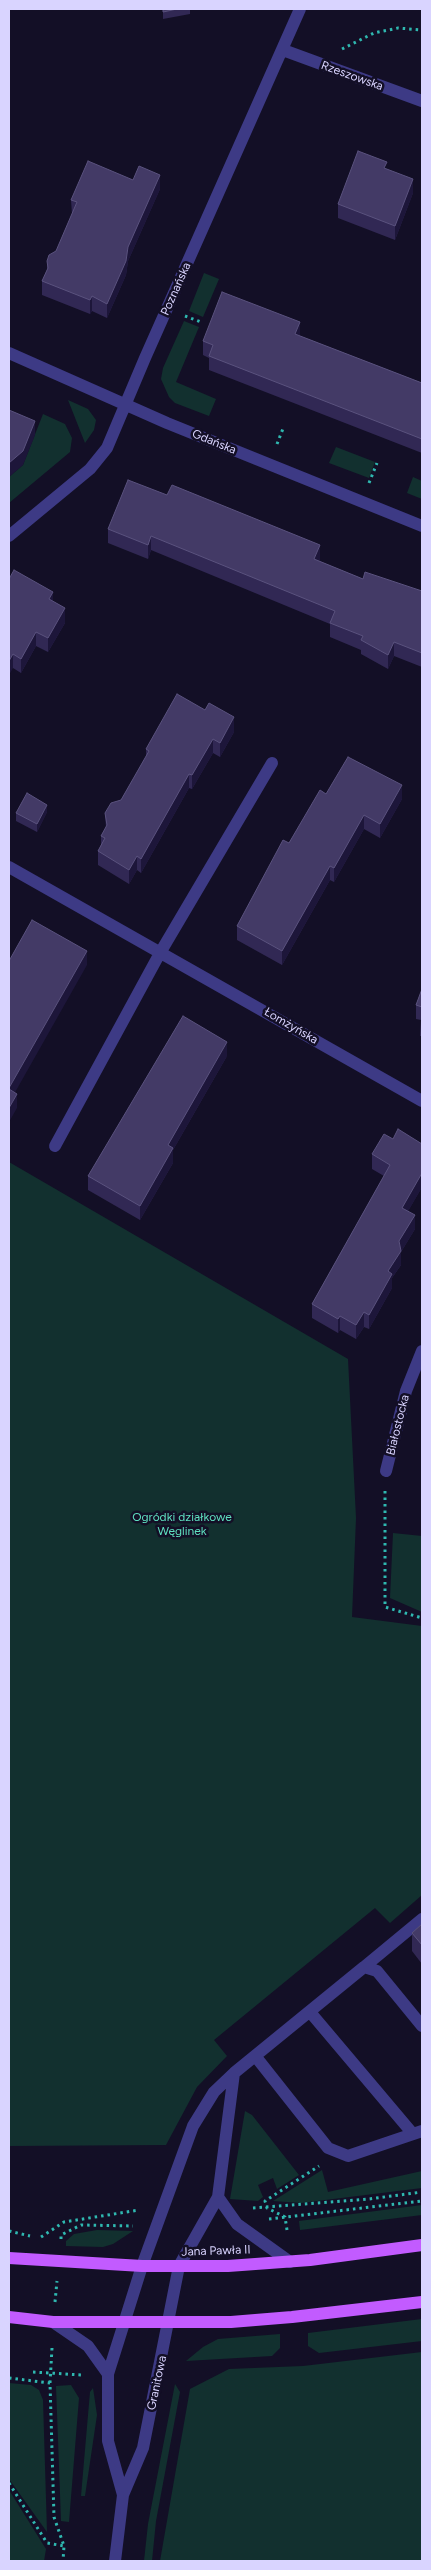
<!DOCTYPE html>
<meta charset="utf-8">
<style>
body{margin:0}
#map{position:relative;width:431px;height:2570px;overflow:hidden;background:#130f26;font-family:Figtree,sans-serif}
canvas{display:block}
.frame{position:absolute;inset:0;border:10px solid #d9d4ff;pointer-events:none}
</style>
<div id="map">
<canvas width="431" height="2570"></canvas>
<div class="frame"></div>
</div>
<script>
const c = document.querySelector('canvas').getContext('2d');
c.lineJoin = 'round';
function fillPath(path, color) { c.fillStyle = color; c.fill(path, 'evenodd'); }
const poly = rows => new Path2D(rows.map(r => 'M' + r).join(''));
function stroke(path, color, width, dash) { c.strokeStyle = color; c.lineWidth = width; c.lineCap = dash ? 'butt' : 'round'; c.setLineDash(dash || []); c.stroke(path); }
function write(font, color, halo, rows, align = 'center') {
  c.font = font + ' Figtree,sans-serif'; c.lineWidth = 5; c.setLineDash([]); c.textBaseline = 'middle'; c.strokeStyle = halo; c.fillStyle = color; for (const [text, x, y, turn = 0] of rows) {
    c.save(); c.translate(x, y); c.rotate((+turn || 0) * Math.PI / 180); c.textAlign = isNaN(turn) ? turn : align; if (halo) c.strokeText(text, 0, 0); c.fillText(text, 0, 0); c.restore();
  }
}
const green = poly([
 [204,273,219,279,203,317,189,311],
 [184,321,199,327,176,382,216,399,209,416,175,403,169,397,161,379,163,368],
 [68,400,88,409,96,420,94,430,85,443],
 [43,414,65,424,72,438,70,452,9,503,9,477,23,465],
 [336,447,375,462,369,478,329,463],
 [413,477,422,481,422,499,407,493],
 [9,1162,348,1359,356,1518,352,1617,422,1626,422,1895,390,1923,375,1908,214,2040,227,2056,197,2087,166,2145,9,2146],
 [393,1533,422,1536,422,1612,390,1598],
 [245,2111,252,2115,299,2175,277,2189,273,2178,258,2185,263,2197,258,2201,230,2199],
 [322,2170,328,2192,422,2171,422,2188,301,2203,273,2201],
 [422,2205,422,2215,300,2230,299,2221],
 [97,2230,133,2231,113,2244,103,2247,66,2246,66,2241,74,2234],
 [422,2319,422,2341,319,2353,308,2346,308,2333],
 [280,2334,280,2348,272,2356,186,2361,203,2347,218,2339],
 [422,2352,422,2561,160,2561,190,2389,229,2369,303,2366],
 [9,2383,31,2385,39,2390,43,2400,47,2532,9,2479],
 [175,2384,180,2392,156,2521,152,2561,144,2561,148,2524],
 [71,2385,79,2398,69,2522,61,2521,56,2386],
 [93,2388,97,2415,85,2496,81,2496,90,2392],
 [9,2490,46,2549,44,2561,9,2561]
]);
const path = poly([
 [342,49,374,33,398,28,422,30],
 [185,316,201,322],
 [277,444,284,426],
 [369,483,377,463],
 [385,1491,385,1607,422,1618],
 [253,2208,369,2199,422,2192],
 [269,2219,422,2201],
 [287,2230,285,2217,267,2208,265,2201,319,2166],
 [9,2231,30,2236],
 [41,2237,64,2222,139,2210],
 [61,2239,61,2235,81,2225,133,2226],
 [55,2302,57,2281],
 [52,2348,50,2383,54,2517,64,2546,63,2561],
 [33,2372,82,2375],
 [9,2378,50,2383],
 [9,2483,47,2543,64,2546]
]);
const service = poly([
 [364,1967,422,1919],
 [310,2012,413,2134],
 [256,2057,328,2148,348,2156,422,2131],
 [218,2197,237,2224,290,2262],
 [142,2266,193,2126,214,2092,234,2073,364,1967,377,1971,422,2026],
 [179,2266,218,2197,234,2073]
]);
const minor = poly([
 [283,50,422,101],
 [9,353,167,423,422,526],
 [9,536,90,469,107,448,145,358,300,9],
 [9,867,422,1101],
 [55,1146,160,953,272,763],
 [386,1471,406,1391,422,1351]
]);
const tertiary = poly([
 [53,2322,88,2346,108,2374],
 [123,2495,108,2441,108,2374,142,2266],
 [115,2561,123,2495,143,2448,179,2266]
]);
const primary = poly([
 [9,2258,142,2266,228,2266,310,2260,422,2245],
 [9,2317,53,2322,231,2322,292,2317,422,2302]
]);
const wall = poly([
 [163,9,190,9,190,14,163,19],
 [387,169,413,193,395,240,338,218,338,204],
 [133,180,160,189,128,261,126,275,107,318,92,311,90,314,42,295,42,281,47,270,47,261,56,251,72,214,71,200],
 [300,336,422,383,422,453,209,370,209,358,203,355,203,341],
 [108,529,320,559,319,561,363,579,422,591,422,667,394,656,388,669,361,654,361,650,330,637,330,624,151,550,148,559,108,543],
 [9,579,53,601,65,623,48,652,36,646,21,673,13,668],
 [234,732,220,757,213,753,192,789,189,788,141,873,137,870,129,884,98,865,98,851,101,845,101,836,106,828,105,813,121,800,146,757,146,749],
 [326,794,402,799,380,838,364,829,334,882,330,880,282,965,237,940,237,926,289,843],
 [47,812,37,832,16,821,16,813],
 [422,989,422,1036,420,1036,421,1020,416,1019,416,1005],
 [227,1056,173,1150,173,1163,140,1220,88,1190,88,1176],
 [393,1139,422,1144,422,1187,408,1211,415,1229,401,1252,401,1265,392,1278,392,1288,369,1329,364,1327,356,1339,340,1330,338,1333,312,1318,312,1304,384,1176,372,1169,372,1154],
 [422,1924,422,1964,412,1951,412,1933]
]);
const shadedWall = poly([
 [160,175,160,189,128,261,126,275,107,318,107,304,128,247],
 [413,179,413,193,395,240,395,226],
 [92,296,92,311,90,314,90,300],
 [300,322,300,336,295,334],
 [35,421,35,435,23,465,9,477,9,463],
 [151,536,151,550,148,559,148,545],
 [320,545,320,559,314,573,314,559],
 [53,592,53,606,49,599],
 [65,608,65,623,48,652,48,638],
 [36,632,36,646,21,673,21,659],
 [394,642,394,656,388,669,388,655],
 [13,654,13,668,9,675,9,661],
 [234,717,234,732,220,757,220,743],
 [213,739,213,753,192,789,192,775],
 [189,774,189,788,141,873,141,859],
 [402,785,402,799,380,838,380,824],
 [47,805,47,812,37,832,37,824],
 [364,815,364,829,334,882,334,868],
 [137,856,137,870,129,884,129,870],
 [330,866,330,880,282,965,282,951],
 [87,951,87,965,9,1103,9,1088],
 [227,1042,227,1056,173,1150,173,1163,140,1220,140,1206,168,1145],
 [17,1094,17,1108,9,1122,9,1108],
 [422,1168,422,1187,402,1222,402,1208],
 [415,1215,415,1229,401,1252,401,1265,392,1278,392,1288,369,1329,369,1315,388,1271,399,1241],
 [364,1312,364,1327,356,1339,356,1325],
 [340,1316,340,1330,338,1333,338,1319]
]);
const building = poly([
 [163,9,177,9,163,12,163,9],
 [358,151,387,162,384,168,413,179,395,226,338,204,358,151],
 [88,161,133,180,139,166,160,175,128,247,126,261,107,304,92,296,90,300,42,281,48,268,47,261,49,255,56,251,77,202,71,200,88,161],
 [222,292,300,322,295,334,422,383,422,439,209,356,213,345,203,341,222,292],
 [9,410,35,421,23,451,9,463,9,410],
 [128,480,167,495,172,485,320,545,314,559,363,579,365,572,422,591,422,653,394,642,388,655,361,640,363,636,330,623,335,611,151,536,148,545,108,529,128,480],
 [14,570,53,592,49,599,65,608,48,638,36,632,21,659,13,654,9,661,9,579,14,570],
 [177,694,205,710,209,703,234,717,220,743,213,739,192,775,189,774,141,859,137,856,129,870,98,851,105,838,101,836,107,825,105,813,111,803,121,800,149,751,146,749,177,694],
 [348,757,402,785,380,824,364,815,334,868,330,866,282,951,237,926,283,840,289,843,320,790,326,794,348,757],
 [27,793,47,805,37,824,16,813,27,793],
 [32,920,87,951,9,1088,9,961,32,920],
 [422,989,422,1007,416,1005,422,989],
 [183,1016,227,1042,168,1145,173,1148,140,1206,88,1176,183,1016],
 [9,1089,17,1094,9,1108,9,1089],
 [398,1129,422,1144,422,1168,421,1169,422,1170,422,1173,402,1208,415,1215,399,1241,401,1251,388,1271,392,1274,369,1315,364,1312,356,1325,340,1316,338,1319,312,1304,390,1165,372,1154,384,1134,393,1139,398,1129],
 [422,1924,422,1945,412,1933,422,1924]
]);
const streetNames = [
 ["Rzeszowska",352,76,20],
 ["Poznańska",176,289,-66],
 ["Gdańska",214,442,22],
 ["Łomżyńska",291,1026,30],
 ["Białostocka",398,1425,-76],
 ["Jana Pawła II",216,2251,-2],
 ["Granitowa",157,2383,-78]
];
const parkNames = [
 ["Ogródki działkowe",182,1517],
 ["Węglinek",182,1531]
];
fillPath(green, '#12302f');
stroke(path, '#2fb8b0', 3, [2.5, 4]);
stroke(service, '#3d3a85', 12);
stroke(minor, '#3d3a85', 12);
stroke(tertiary, '#3d3a85', 12);
stroke(primary, '#c25bff', 12);
fillPath(wall, '#312854');
fillPath(shadedWall, '#1d163a');
fillPath(building, '#433a66');
stroke(building, '#5a527e', 1);
write('12px', '#d9d4ff', '#130f26', streetNames);
write('12px', '#5fe0c0', '#130f26', parkNames);
</script>
